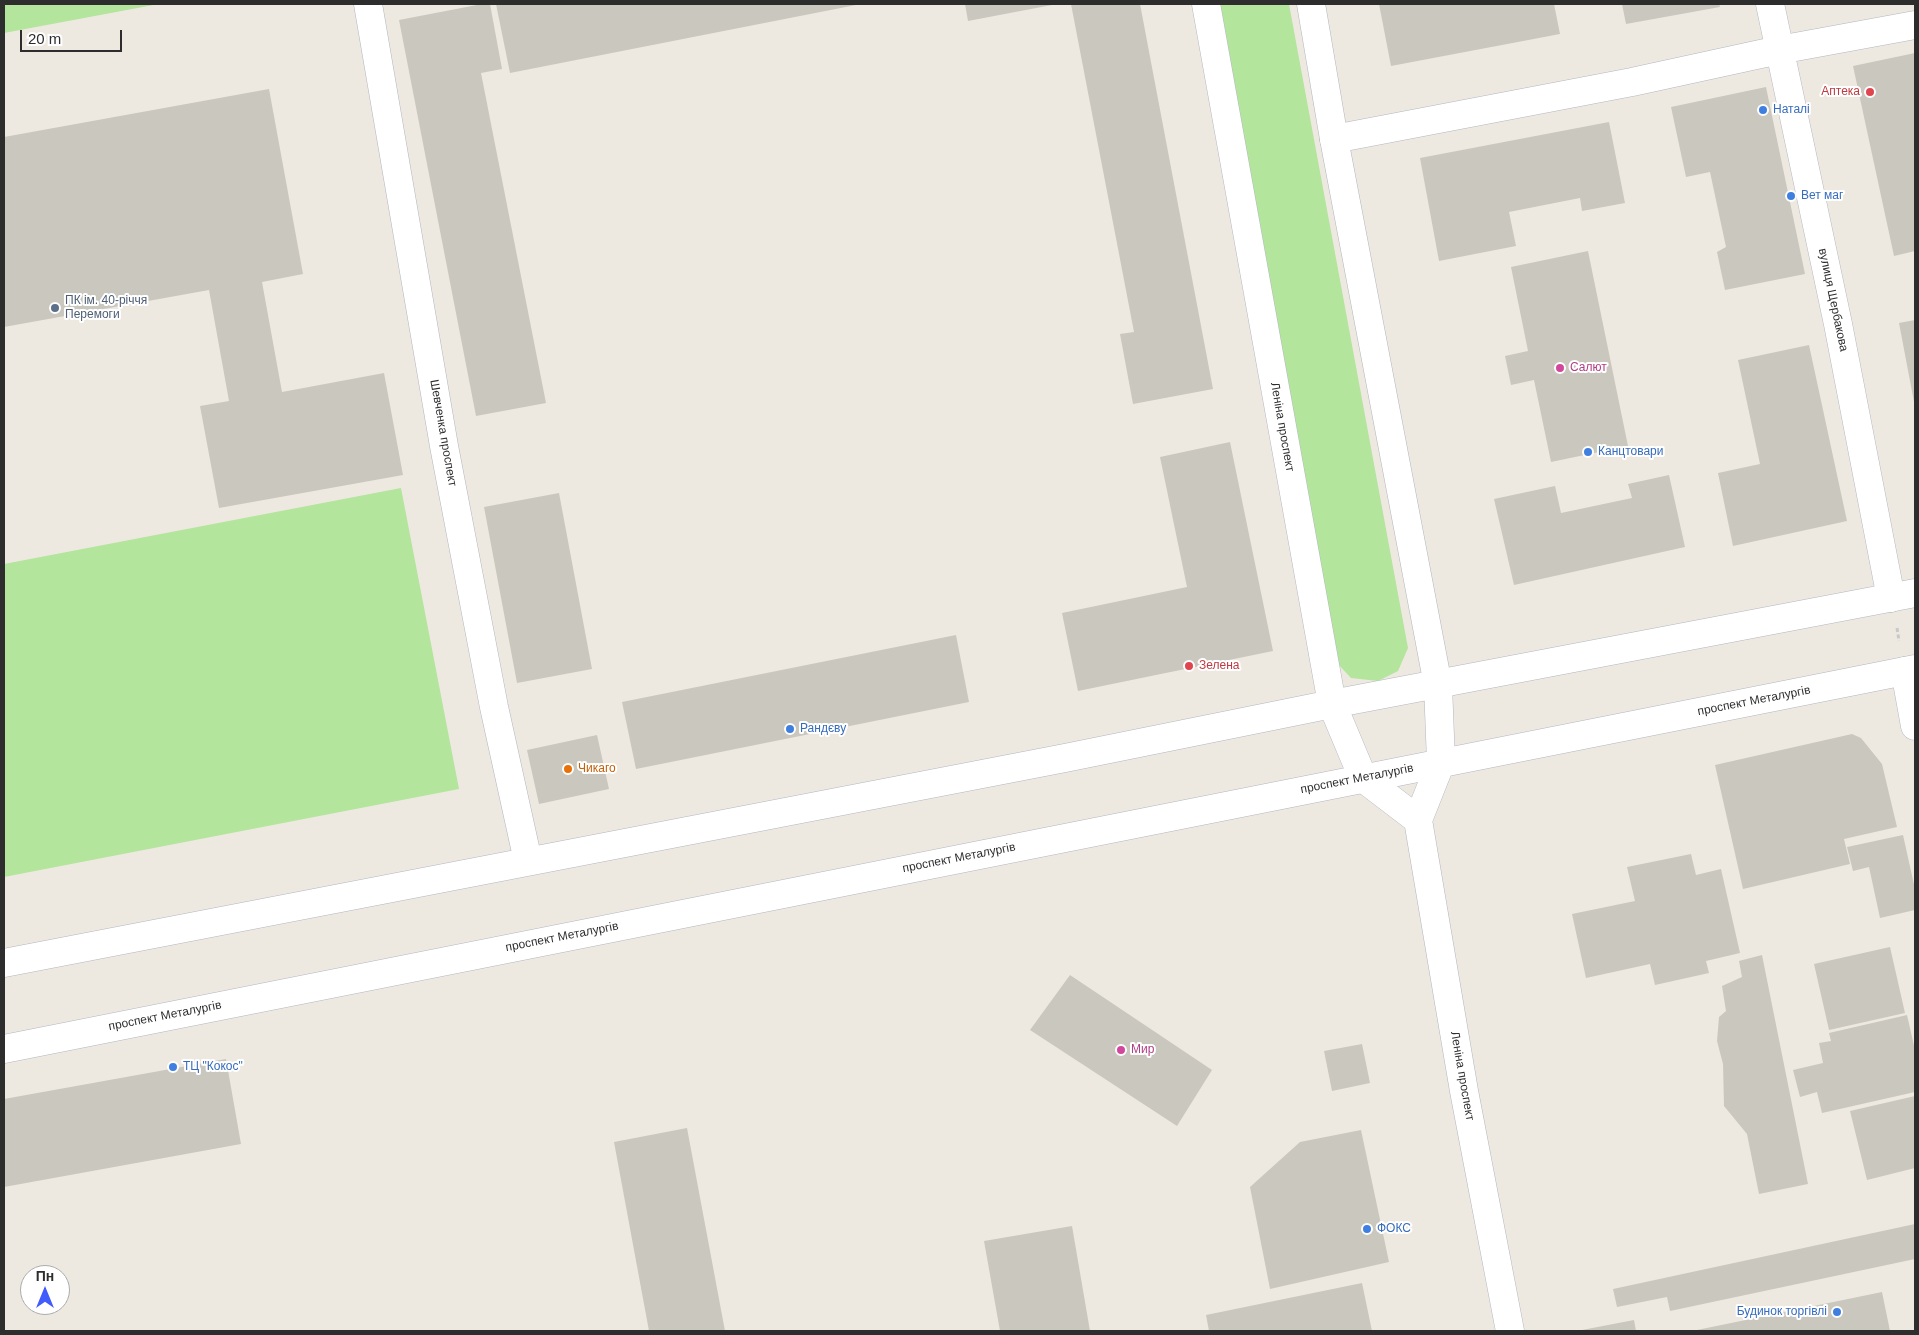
<!DOCTYPE html>
<meta charset="utf-8">
<style>
body{margin:0}
#map{position:relative;width:1919px;height:1335px;overflow:hidden;background:#eee9e0;font-family:Helvetica,sans-serif}
canvas{display:block}
.frame{position:absolute;inset:0;border:5px solid #2d2d2d;pointer-events:none}
.north{position:absolute;left:20px;top:1265px;width:50px;height:50px;box-sizing:border-box;background:#fff;border:1px solid #ababab;border-radius:50%;rotate:0deg;font-size:14px;font-weight:700;line-height:20px;text-align:center;color:#2d2d2d}
.north::after{content:'';display:block;margin:auto;width:18px;height:22px;background:#415cfb;clip-path:polygon(50% 0,100% 100%,50% 72%,0 100%)}
.scale{position:absolute;left:20px;top:30px;width:102px;height:22px;box-sizing:border-box;border:2px solid #2d2d2d;border-top:0;padding-left:6px;font-size:15px;line-height:18px;white-space:nowrap;color:#2d2d2d;-webkit-text-stroke:4px #fff;paint-order:stroke}
</style>
<div id="map">
<canvas width="1919" height="1335"></canvas>
<div class="frame"></div>
<div class="north">Пн</div>
<div class="scale">20 m</div>
</div>
<script>
const c = document.querySelector('canvas').getContext('2d');
c.lineJoin = 'round';
function fillPath(path, color) { c.fillStyle = color; c.fill(path, 'evenodd'); }
const poly = rows => new Path2D(rows.map(r => 'M' + r).join(''));
function stroke(path, color, width, dash) { c.strokeStyle = color; c.lineWidth = width; c.lineCap = dash ? 'butt' : 'round'; c.setLineDash(dash || []); c.stroke(path); }
function write(font, color, halo, rows, align = 'center') {
  c.font = font + ' Helvetica,sans-serif'; c.lineWidth = 4; c.setLineDash([]); c.textBaseline = 'middle'; c.strokeStyle = halo; c.fillStyle = color; for (const [text, x, y, turn = 0] of rows) {
    c.save(); c.translate(x, y); c.rotate((+turn || 0) * Math.PI / 180); c.textAlign = isNaN(turn) ? turn : align; if (halo) c.strokeText(text, 0, 0); c.fillText(text, 0, 0); c.restore();
  }
}
const green = poly([
 [4,4,159,4,4,33],
 [1218,4,1289,4,1408,648,1398,671,1378,681,1351,678,1337,663],
 [401,488,459,789,4,877,4,564]
]);
const building = poly([
 [482,4,490,4,502,69,481,73,546,403,476,416,399,20],
 [496,4,856,4,856,5,510,73],
 [965,4,1052,4,1052,5,968,21],
 [1071,4,1140,4,1213,389,1133,404,1120,334,1134,332],
 [1379,4,1554,4,1560,34,1391,66],
 [1622,4,1719,4,1720,7,1626,24],
 [1915,53,1915,251,1894,256,1853,66],
 [1766,87,1805,274,1725,290,1717,252,1726,247,1710,172,1686,177,1671,107],
 [269,89,303,274,262,282,282,392,384,373,403,475,219,508,200,406,229,401,209,290,4,327,4,137],
 [1609,122,1625,203,1582,211,1580,198,1509,212,1516,246,1439,261,1420,158],
 [1588,251,1628,446,1551,462,1534,380,1511,385,1505,356,1528,351,1511,267],
 [1915,320,1915,402,1914,402,1899,323],
 [1809,345,1847,521,1733,546,1718,473,1760,464,1738,360],
 [1230,442,1273,651,1078,691,1062,613,1187,587,1160,457],
 [1669,475,1685,547,1514,585,1494,499,1555,486,1561,513,1632,498,1628,484],
 [559,493,592,669,517,683,484,507],
 [956,635,969,702,636,769,622,702],
 [1852,734,1861,738,1882,764,1897,827,1844,839,1850,864,1743,889,1715,765],
 [597,735,609,789,539,804,527,750],
 [1903,835,1915,889,1915,910,1880,918,1869,867,1853,871,1847,847],
 [1691,854,1696,875,1721,869,1740,953,1706,961,1709,973,1655,985,1650,964,1586,978,1572,914,1635,901,1627,867],
 [1890,947,1905,1013,1829,1030,1814,964],
 [1762,955,1808,1184,1759,1194,1747,1134,1724,1106,1723,1064,1717,1041,1719,1017,1726,1011,1722,986,1742,977,1739,961],
 [1070,975,1212,1070,1177,1126,1030,1030],
 [1907,1015,1915,1050,1915,1092,1822,1113,1817,1092,1800,1097,1793,1070,1823,1063,1819,1043,1831,1041,1829,1033],
 [1362,1044,1370,1083,1332,1091,1324,1051],
 [226,1059,241,1144,4,1187,4,1099],
 [1915,1096,1915,1168,1867,1180,1850,1111],
 [687,1128,725,1331,649,1331,614,1142],
 [1361,1130,1389,1262,1270,1289,1250,1187,1300,1142],
 [1915,1224,1915,1259,1670,1311,1667,1297,1617,1307,1613,1289],
 [1072,1226,1090,1331,1000,1331,984,1241],
 [1362,1283,1372,1331,1209,1331,1206,1315],
 [1882,1292,1890,1331,1697,1331,1697,1330],
 [1634,1320,1636,1331,1582,1331,1582,1330]
]);
const path = poly([
 [1897,628,1899,641]
]);
const minor = poly([
 [368,4,444,446,494,707,528,861],
 [1770,4,1838,324,1891,598],
 [1334,139,1632,82,1779,50,1915,25],
 [1905,671,1915,726]
]);
const tertiary = poly([
 [1206,4,1332,704,1363,778,1418,820],
 [1311,4,1334,139,1438,685,1441,762,1418,820,1464,1091,1510,1331],
 [4,963,1065,758,1332,704,1915,593],
 [4,1049,1915,669]
]);
const markers = [
 [1870,92,5,"#e0444e"],
 [1763,110,5,"#3f7fe0"],
 [1791,196,5,"#3f7fe0"],
 [55,308,5,"#5c6f8a"],
 [1560,368,5,"#d1479c"],
 [1588,452,5,"#3f7fe0"],
 [1189,666,5,"#e0444e"],
 [790,729,5,"#3f7fe0"],
 [568,769,5,"#e8710a"],
 [1121,1050,5,"#d1479c"],
 [173,1067,5,"#3f7fe0"],
 [1367,1229,5,"#3f7fe0"],
 [1837,1312,5,"#3f7fe0"]
];
const healthNames = [
 ["Аптека",1860,92],
 ["Зелена",1199,666,"left"]
];
const shopNames = [
 ["Наталі",1773,110],
 ["Вет маг",1801,196],
 ["Канцтовари",1598,452],
 ["Рандєву",800,729],
 ["ТЦ \"Кокос\"",183,1067],
 ["ФОКС",1377,1229],
 ["Будинок торгівлі",1827,1312,"right"]
];
const streetNames = [
 ["вулиця Щербакова",1833,300,78],
 ["Леніна проспект",1282,427,80],
 ["Шевченка проспект",443,433,80],
 ["проспект Металургів",1754,701,-11],
 ["проспект Металургів",1357,779,-11],
 ["проспект Металургів",959,858,-11],
 ["проспект Металургів",562,937,-11],
 ["проспект Металургів",165,1016,-11],
 ["Леніна проспект",1462,1076,80]
];
const serviceNames = [
 ["ПК ім. 40-річчя",65,301],
 ["Перемоги",65,315]
];
const hotelNames = [
 ["Салют",1570,368],
 ["Мир",1131,1050]
];
const foodNames = [
 ["Чикаго",578,769]
];
fillPath(green, '#b3e59d');
fillPath(building, '#cac7be');
stroke(minor, '#b3b6c0', 29);
stroke(tertiary, '#b3b6c0', 29);
stroke(path, '#c8c8c8', 3, [4, 2.5]);
stroke(minor, '#fff', 28);
stroke(tertiary, '#fff', 28);
for (const [x, y, r, color] of markers) { const dot = new Path2D(); dot.arc(x, y, r, 0, 2 * Math.PI); c.fillStyle = color; c.fill(dot); stroke(dot, '#fff', 2); }
write('12px', '#be3a42', '#fff', healthNames, 'right');
write('12px', '#366cbe', '#fff', shopNames, 'left');
write('12px', '#2d2d2d', '#fff', streetNames);
write('12px', '#4e5e75', '#fff', serviceNames, 'left');
write('12px', '#b23c85', '#fff', hotelNames, 'left');
write('12px', '#c56008', '#fff', foodNames, 'left');
</script>
